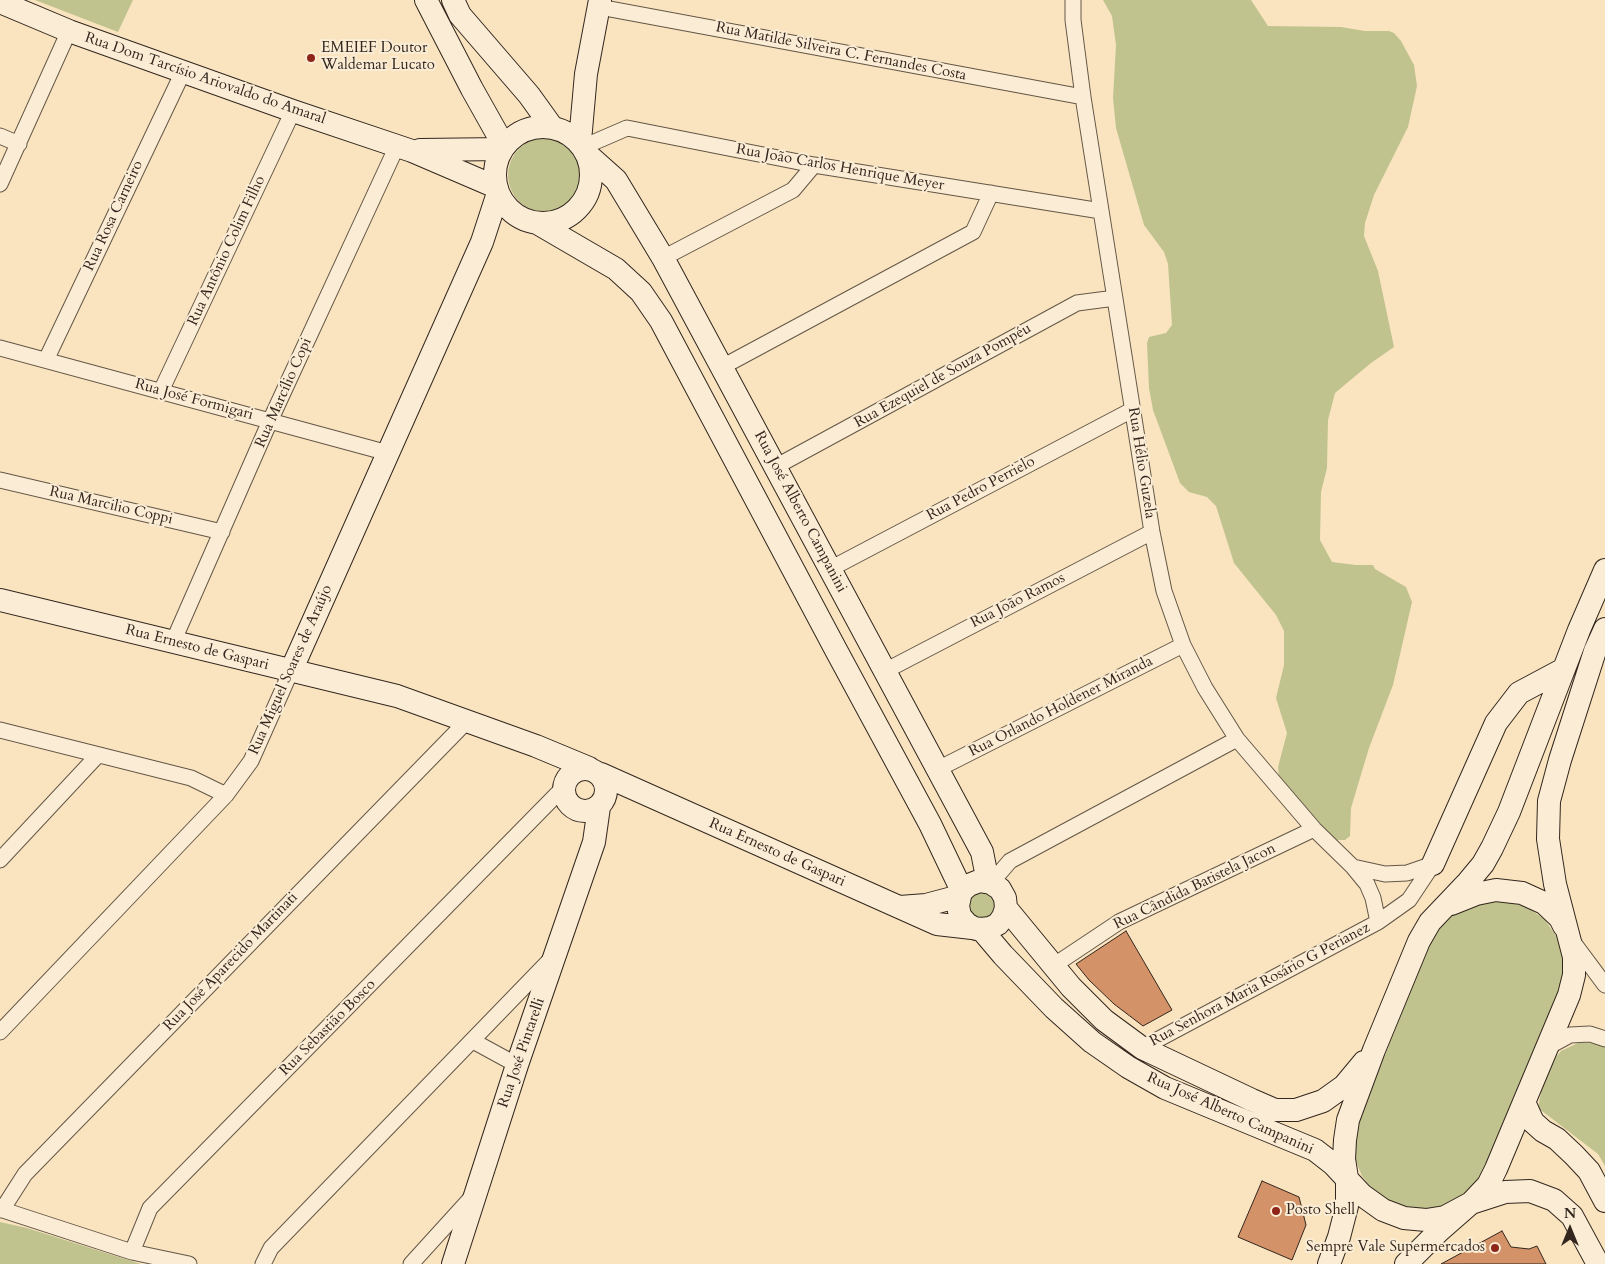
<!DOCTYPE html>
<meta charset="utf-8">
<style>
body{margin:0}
#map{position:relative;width:1605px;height:1264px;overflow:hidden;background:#f9e4bf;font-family:Cardo,serif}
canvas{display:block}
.north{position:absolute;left:1545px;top:1204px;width:50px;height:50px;-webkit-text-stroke:4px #fbedd5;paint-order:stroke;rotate:0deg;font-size:14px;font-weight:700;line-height:20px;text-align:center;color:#32261e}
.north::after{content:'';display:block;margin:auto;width:18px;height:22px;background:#32261e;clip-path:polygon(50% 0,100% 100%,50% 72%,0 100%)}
</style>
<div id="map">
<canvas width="1605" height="1264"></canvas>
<div class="north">N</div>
</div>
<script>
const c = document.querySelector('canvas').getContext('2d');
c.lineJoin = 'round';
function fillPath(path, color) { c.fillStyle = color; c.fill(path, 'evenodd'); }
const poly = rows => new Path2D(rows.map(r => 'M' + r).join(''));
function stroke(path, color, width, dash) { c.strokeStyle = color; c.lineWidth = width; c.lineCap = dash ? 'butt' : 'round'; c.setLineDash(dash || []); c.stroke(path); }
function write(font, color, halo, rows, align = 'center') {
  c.font = font + ' Cardo,serif'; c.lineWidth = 4; c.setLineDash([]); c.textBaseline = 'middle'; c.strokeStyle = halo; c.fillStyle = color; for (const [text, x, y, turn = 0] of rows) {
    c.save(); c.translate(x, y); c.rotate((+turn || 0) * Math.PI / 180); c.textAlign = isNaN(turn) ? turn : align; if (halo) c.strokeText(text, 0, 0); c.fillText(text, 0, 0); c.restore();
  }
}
const green = poly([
 [35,0,133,0,118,32],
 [1103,0,1251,0,1268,26,1341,27,1365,31,1389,31,1394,33,1401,41,1414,65,1417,86,1408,127,1374,195,1365,223,1364,236,1378,271,1394,347,1371,363,1335,393,1328,420,1327,468,1321,492,1320,540,1332,562,1356,565,1373,565,1375,569,1406,587,1412,602,1393,685,1369,748,1351,808,1350,836,1345,840,1335,840,1280,788,1278,767,1287,733,1276,698,1284,665,1284,631,1276,615,1234,563,1216,506,1207,497,1189,492,1180,483,1153,410,1149,388,1147,343,1149,337,1166,333,1172,325,1168,264,1164,252,1144,225,1116,128,1113,98,1116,45,1112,16],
 '508 175a37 37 0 1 1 74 0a37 37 0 1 1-74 0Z',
 '968 906a14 14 0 1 1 28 0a14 14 0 1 1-28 0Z',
 [1502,901,1526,906,1545,920,1559,940,1566,962,1563,988,1488,1168,1471,1193,1453,1204,1429,1211,1408,1208,1389,1202,1374,1191,1362,1176,1354,1157,1353,1134,1436,929,1456,911,1476,903],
 [1580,1042,1599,1044,1605,1047,1605,1166,1598,1154,1538,1108,1545,1070,1561,1051],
 [0,1222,27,1228,141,1264,0,1264]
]);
const building = poly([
 [1126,931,1172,1010,1143,1026,1114,1004,1089,980,1076,964,1126,931],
 [1262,1181,1299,1197,1306,1225,1292,1260,1238,1237,1262,1181],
 [1502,1231,1511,1247,1529,1249,1537,1246,1546,1264,1441,1264,1502,1231]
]);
const street = poly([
 [1073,0,1073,20,1083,97,1152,532,1164,591,1183,645,1205,688,1237,739,1314,829,1353,867,1367,884,1373,898,1378,922],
 [599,7,1083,97],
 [0,136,19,144],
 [583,147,627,128,814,165,1101,211],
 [0,184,69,31],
 [663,258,793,190,814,165],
 [0,348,388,453],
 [46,360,183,72],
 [722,367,973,232,991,193],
 [161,391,293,111],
 [775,467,1077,303,1115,298],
 [0,480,222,532],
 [830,569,1132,410],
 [173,642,270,421,397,146],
 [885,671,1152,532],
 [0,730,191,778,226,795],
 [938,769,1183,645],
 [0,860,98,755],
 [1353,867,1385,874,1407,873,1433,864],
 [991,883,1010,861,1237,739],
 [1573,942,1605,985],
 [1053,966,1119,922,1314,829],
 [0,1032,226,795,251,761,291,671],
 [473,1041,517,1065],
 [1548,1047,1570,1035,1590,1034,1605,1039],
 [1142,1048,1378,922,1409,900,1433,864],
 [0,1209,132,1252,189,1264],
 [2,1210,25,1174,468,720],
 [132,1252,150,1208,563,788],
 [263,1264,271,1248,550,960],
 [411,1264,471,1198]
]);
const secondary = poly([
 [426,0,472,89,504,146],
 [453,0,460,15,529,95,552,127],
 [0,2,69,31,293,111,412,151,496,187],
 '495 175a48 48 0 1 1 96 0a48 48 0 1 1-96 0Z',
 [580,141,586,74,600,0],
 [420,150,502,149],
 [588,155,616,180,663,258,982,852,988,882],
 [537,223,616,269,641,292,661,321,836,650,930,824,962,891],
 [0,600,397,696,536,746,589,768],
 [291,671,482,242,498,193],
 '564 790a21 21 0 1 1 42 0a21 21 0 1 1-42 0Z',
 [601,774,937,924,981,929,990,928,998,924,1003,917,1006,908,1005,898,1000,889,991,883,979,881,969,885,962,891,960,896,958,906,960,916,967,924,976,929],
 [1433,864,1496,723,1519,693,1564,669],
 [1451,904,1476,894,1496,890,1522,893,1544,903,1560,918,1564,926],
 [900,907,926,905,960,896],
 [1006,908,1071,987,1104,1020,1142,1048,1252,1100,1275,1110,1296,1110,1323,1101,1344,1086,1364,1062],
 [981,929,1003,955,1054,1008,1092,1042,1128,1067,1165,1088,1315,1150,1333,1164,1362,1195,1383,1210,1404,1218,1426,1220,1445,1217,1471,1203,1505,1192,1530,1191,1554,1200,1572,1216,1598,1264],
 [1524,1102,1533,1122,1543,1131,1557,1139,1574,1155,1589,1171,1605,1201],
 [453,1264,517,1065,594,842,599,807],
 [1329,1264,1339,1237,1347,1206,1347,1178,1344,1159,1345,1140,1348,1120,1374,1050,1419,941,1430,922,1468,882,1483,864,1492,848,1509,812,1579,630,1605,570],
 [1406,1264,1439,1231,1471,1203,1488,1185,1496,1169,1569,995,1574,975,1574,957,1555,884,1548,839,1549,801,1560,760,1595,651,1605,629]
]);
const markers = [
 [311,58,5,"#8f2418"],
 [1276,1211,5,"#8f2418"],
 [1495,1248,5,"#8f2418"]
];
const poiNames = [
 ["EMEIEF Doutor",321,49],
 ["Waldemar Lucato",321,66],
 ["Posto Shell",1286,1211],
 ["Sempre Vale Supermercados",1485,1248,"right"]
];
const streetNames = [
 ["Rua Matilde Silveira C. Fernandes Costa",841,52,11],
 ["Rua Dom Tarcísio Ariovaldo do Amaral",205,79,19],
 ["Rua João Carlos Henrique Meyer",840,168,10],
 ["Rua Rosa Carneiro",114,216,-65],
 ["Rua Antônio Colim Filho",227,251,-65],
 ["Rua Ezequiel de Souza Pompéu",943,376,-29],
 ["Rua Marcílio Copi",284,393,-66],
 ["Rua José Formigari",194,400,15],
 ["Rua Hélio Guzela",1141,463,81],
 ["Rua Pedro Perrielo",981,489,-28],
 ["Rua Marcilio Coppi",111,506,13],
 ["Rua José Alberto Campanini",800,512,62],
 ["Rua João Ramos",1018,601,-27],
 ["Rua Ernesto de Gaspari",197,648,14],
 ["Rua Miguel Soares de Araújo",291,670,-66],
 ["Rua Orlando Holdener Miranda",1061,707,-27],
 ["Rua Ernesto de Gaspari",777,853,24],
 ["Rua Cândida Batistela Jacon",1195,887,-26],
 ["Rua José Aparecido Martinati",231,962,-46],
 ["Rua Senhora Maria Rosário G Perianez",1260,985,-28],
 ["Rua Sebastião Bosco",328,1028,-45],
 ["Rua José Pintarelli",522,1053,-71],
 ["Rua José Alberto Campanini",1230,1114,24]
];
fillPath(green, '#c1c38f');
fillPath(building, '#d39267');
stroke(building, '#32261e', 1);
stroke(street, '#645646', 17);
stroke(secondary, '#32261e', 24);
stroke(street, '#fbedd5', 15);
stroke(secondary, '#fbedd5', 22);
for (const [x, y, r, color] of markers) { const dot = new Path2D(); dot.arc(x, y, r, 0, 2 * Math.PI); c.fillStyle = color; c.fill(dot); stroke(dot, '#fbedd5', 2); }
write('15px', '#32261e', '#fbedd5', poiNames, 'left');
write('15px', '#32261e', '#fbedd5', streetNames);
</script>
